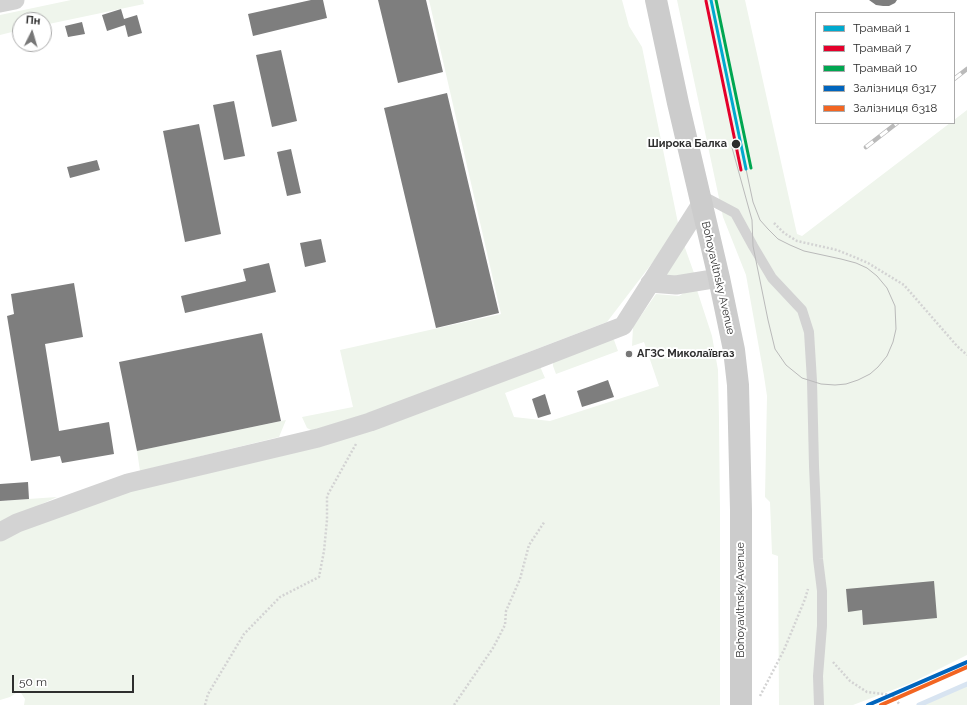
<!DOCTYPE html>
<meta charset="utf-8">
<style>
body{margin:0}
#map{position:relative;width:967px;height:705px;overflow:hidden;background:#fff;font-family:Raleway,sans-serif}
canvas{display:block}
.legend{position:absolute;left:815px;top:12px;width:140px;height:112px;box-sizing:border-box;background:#fff;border:1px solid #ababab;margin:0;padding:5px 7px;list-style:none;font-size:12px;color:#2e2e2e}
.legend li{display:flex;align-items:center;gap:8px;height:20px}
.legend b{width:20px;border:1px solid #ababab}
.north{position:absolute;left:12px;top:12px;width:40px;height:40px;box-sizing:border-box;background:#fff;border:1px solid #ababab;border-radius:50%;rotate:5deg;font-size:11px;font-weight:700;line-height:16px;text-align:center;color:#2e2e2e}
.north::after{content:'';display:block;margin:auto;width:14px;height:18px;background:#777;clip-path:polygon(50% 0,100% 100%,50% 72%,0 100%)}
.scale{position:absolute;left:12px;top:675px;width:122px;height:18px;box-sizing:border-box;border:2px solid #2e2e2e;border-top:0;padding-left:5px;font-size:12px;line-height:14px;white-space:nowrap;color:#2e2e2e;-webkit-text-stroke:3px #fff;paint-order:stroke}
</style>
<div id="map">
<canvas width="967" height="705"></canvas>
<ul class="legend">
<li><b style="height:5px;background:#00a9ce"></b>Трамвай 1</li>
<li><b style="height:5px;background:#e4002b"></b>Трамвай 7</li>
<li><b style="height:5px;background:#00a651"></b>Трамвай 10</li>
<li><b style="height:5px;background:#0065bd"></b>Залізниця 6317</li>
<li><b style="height:5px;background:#f26522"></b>Залізниця 6318</li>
</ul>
<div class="north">Пн</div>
<div class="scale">50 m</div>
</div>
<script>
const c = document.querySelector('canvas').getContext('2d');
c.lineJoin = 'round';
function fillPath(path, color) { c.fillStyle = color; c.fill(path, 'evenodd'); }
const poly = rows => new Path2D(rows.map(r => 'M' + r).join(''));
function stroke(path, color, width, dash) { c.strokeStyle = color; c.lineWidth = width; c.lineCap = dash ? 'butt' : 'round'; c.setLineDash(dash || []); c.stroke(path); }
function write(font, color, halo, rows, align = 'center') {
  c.font = font + ' Raleway,sans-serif'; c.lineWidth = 4; c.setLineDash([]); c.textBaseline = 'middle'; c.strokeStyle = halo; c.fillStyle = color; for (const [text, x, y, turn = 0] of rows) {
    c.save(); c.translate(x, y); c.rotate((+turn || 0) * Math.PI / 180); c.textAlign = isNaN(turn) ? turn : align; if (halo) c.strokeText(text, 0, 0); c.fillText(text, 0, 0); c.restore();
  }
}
const green = poly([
 [71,0,143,0,144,4,44,25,44,20,20,20,20,30,0,35,0,15],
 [429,0,622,0,629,26,642,47,679,228,607,322,317,433,307,428,302,417,353,407,340,350,501,314],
 [677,0,745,0,797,234,802,236,950,123,954,123,954,120,967,110,967,655,911,683,853,705,779,705,778,556,772,554,770,502,765,497,767,396,764,376,746,275,723,217],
 [684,245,694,273,662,279],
 [696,287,712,336,718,370,719,420,720,511,720,705,24,705,25,699,21,693,16,693,10,697,0,700,0,540,19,529,129,490,539,364,545,378,505,393,514,417,550,421,659,386,644,342,632,346,633,327,656,294,679,296,692,288],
 [610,339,614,340,618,351,556,374,553,366,553,362],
 [286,420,279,437,140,471,137,451],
 [57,497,14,517,0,524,0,501],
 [967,682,967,705,916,705,950,690]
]);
const stream = poly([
 [919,705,967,684]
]);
const building = poly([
 [311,0,323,0,327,18,253,36,248,14],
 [378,0,426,0,443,72,398,83],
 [869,0,897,0,895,3,889,6,883,6,876,5],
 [121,9,124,19,137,15,142,33,128,37,125,25,107,31,102,15],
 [82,22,85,34,68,37,65,26],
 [281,50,297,121,272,127,256,55],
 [447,93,499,313,436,328,384,108],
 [234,101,245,156,224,160,213,105],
 [199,124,221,234,185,242,163,131],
 [291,149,301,193,287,196,277,152],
 [97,160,100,170,70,178,67,167],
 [321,239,326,262,305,267,300,243],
 [269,263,276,292,185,313,181,296,246,281,243,269],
 [74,283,83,337,45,344,59,431,109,422,114,454,62,463,60,456,31,461,7,316,14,314,11,294],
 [262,333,281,421,137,451,119,362],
 [608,380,614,397,582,407,577,391],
 [545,394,551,414,538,418,532,399],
 [28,482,29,499,0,501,0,484],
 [934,581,937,618,863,625,862,610,848,612,846,589]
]);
const path = poly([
 [774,223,784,233,797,241,837,250,852,256,868,263,904,285,957,346,967,355],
 [833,662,850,681,867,692,892,695,900,705],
 [760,696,784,650,805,599,808,589],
 [205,705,208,694,244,634,280,597,319,577,324,551,327,520,327,496,356,444],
 [454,705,493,648,505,625,506,611,520,579,529,545,545,521]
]);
const lane = poly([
 [701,195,735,213,753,246,772,278,802,310,809,332,812,381,814,466,818,559,822,591,822,626,818,676,819,705]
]);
const street = poly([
 [0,3,15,0],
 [650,283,676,285,719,278],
 [0,532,17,523,128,483,318,438,370,422,540,358,623,326,701,204]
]);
const secondary = poly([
 [656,0,678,103,719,278,734,350,738,385,741,510,741,705]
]);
const tram = poly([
 [731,144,752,220,753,246,768,320,775,349,786,365,802,378,821,384,835,385,846,384,858,380,870,374,878,367,887,356,893,342,896,329,895,306,887,288,877,276,867,268,856,263,841,259,804,251,790,245,778,239,768,229,760,220,753,202,746,169]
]);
const rail = poly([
 [954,79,967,69],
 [866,147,897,123]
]);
const rail1 = poly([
 [868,705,967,662]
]);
const rail2 = poly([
 [881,705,967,667]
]);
const tram1 = poly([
 [711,0,746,169]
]);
const tram2 = poly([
 [706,1,741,170]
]);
const tram3 = poly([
 [716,0,751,168]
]);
const markers = [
 [736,144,5,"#2e2e2e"],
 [629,354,4,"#777"]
];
const stopNames = [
 ["Широка Балка",727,144]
];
const streetNames = [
 ["Bohoyavltnsky Avenue",718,278,77],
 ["Bohoyavltnsky Avenue",741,600,-90]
];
const poiNames = [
 ["АГЗС Миколаївгаз",637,354]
];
fillPath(green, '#eff5ec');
stroke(stream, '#d8e4f1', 5);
fillPath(building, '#7e7e7e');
stroke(path, '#d3d3d3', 2.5, [2, 2]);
stroke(lane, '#d3d3d3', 10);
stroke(street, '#d3d3d3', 19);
stroke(secondary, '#ccc', 22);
stroke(tram, '#bababa', 1);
stroke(rail, '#bababa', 4.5);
stroke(rail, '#fff', 3, [9]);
stroke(rail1, '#0065bd', 4);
stroke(rail2, '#f26522', 4);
stroke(tram1, '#00a9ce', 3);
stroke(tram2, '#e4002b', 3);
stroke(tram3, '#00a651', 3);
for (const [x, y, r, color] of markers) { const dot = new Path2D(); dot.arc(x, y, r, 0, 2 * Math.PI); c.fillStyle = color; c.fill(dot); stroke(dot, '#fff', 1.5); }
write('bold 11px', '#2e2e2e', '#fff', stopNames, 'right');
write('11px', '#2e2e2e', '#fff', streetNames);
write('bold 11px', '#2e2e2e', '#fff', poiNames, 'left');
</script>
